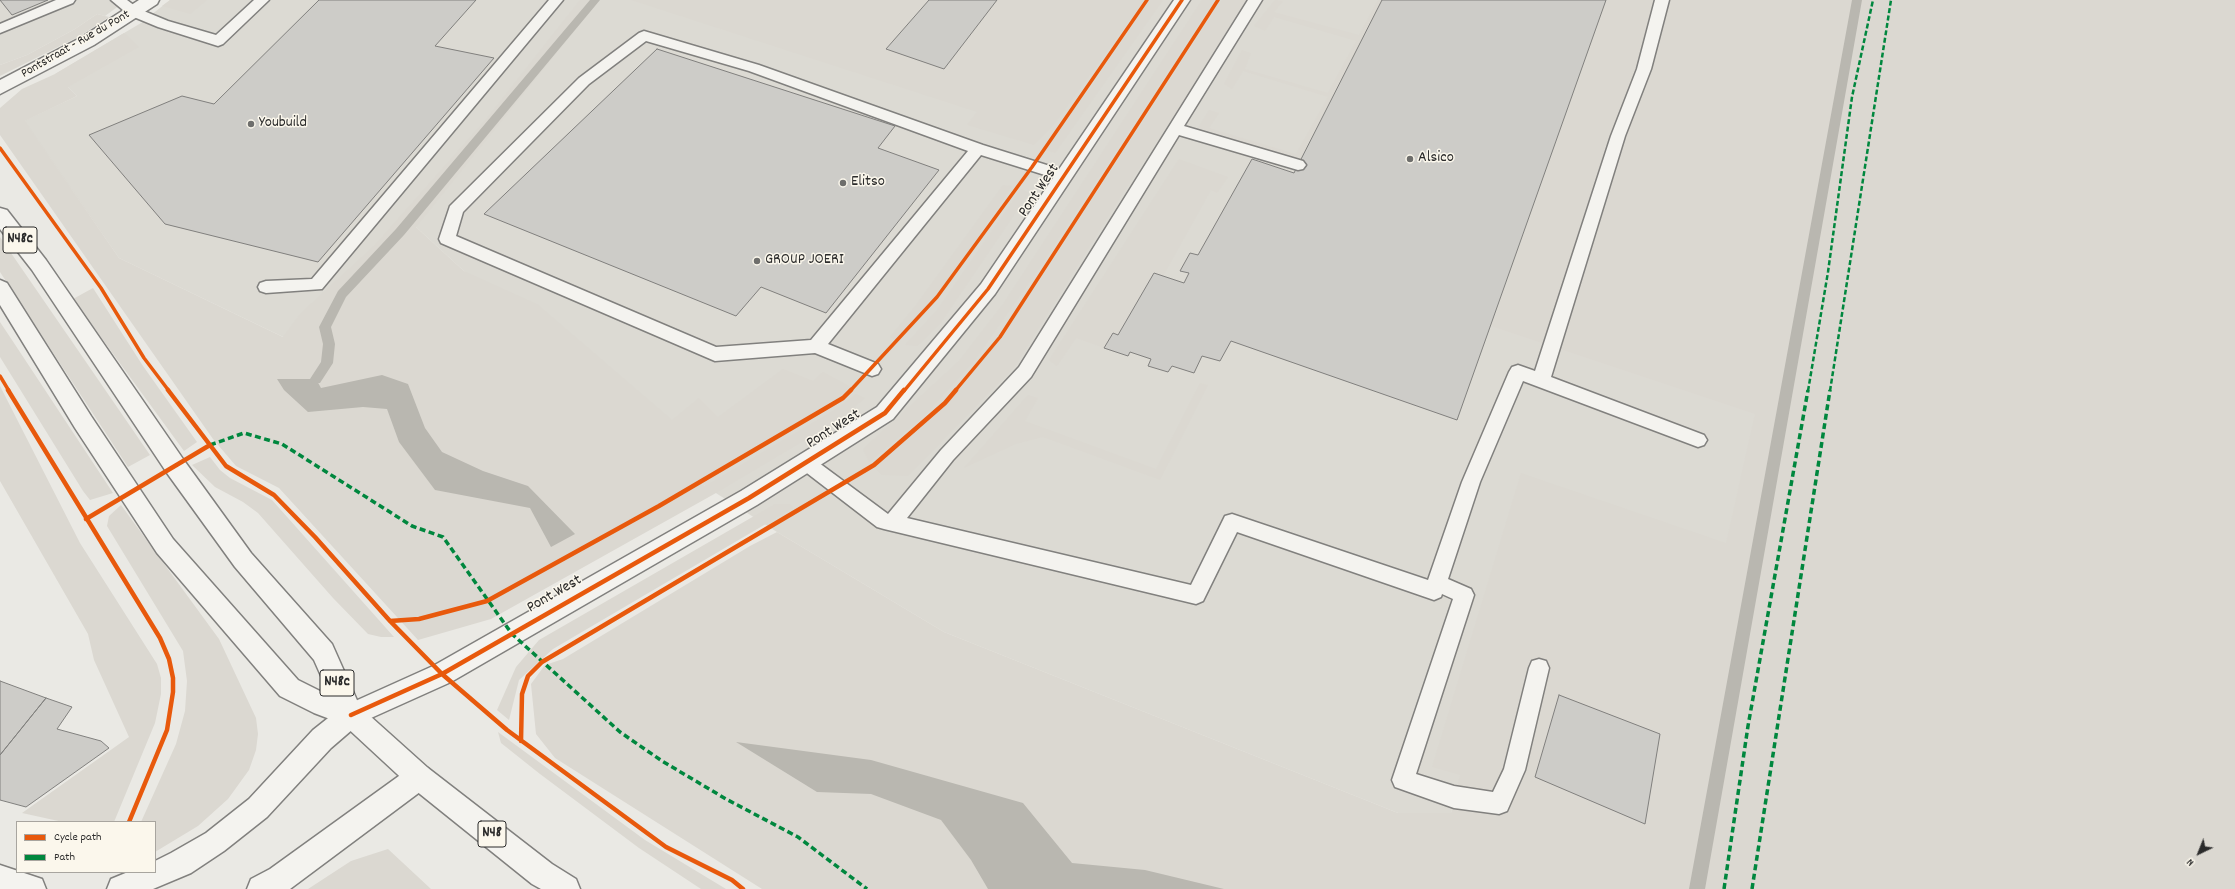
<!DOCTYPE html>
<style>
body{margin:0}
#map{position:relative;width:2235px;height:889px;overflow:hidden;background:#eae9e4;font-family:Dekko,sans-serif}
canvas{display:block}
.legend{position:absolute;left:16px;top:821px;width:140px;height:52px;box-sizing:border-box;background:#fbf7ec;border:1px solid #a8a59f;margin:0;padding:5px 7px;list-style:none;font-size:12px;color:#2b2b2b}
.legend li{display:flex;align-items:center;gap:8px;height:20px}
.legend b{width:20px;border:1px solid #a8a59f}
.north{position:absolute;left:2179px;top:833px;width:40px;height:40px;-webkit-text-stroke:3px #fbf7ec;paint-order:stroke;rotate:223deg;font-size:11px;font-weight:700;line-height:16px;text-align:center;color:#2b2b2b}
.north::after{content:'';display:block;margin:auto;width:14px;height:18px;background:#2b2b2b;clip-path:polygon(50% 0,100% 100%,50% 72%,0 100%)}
</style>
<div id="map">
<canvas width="2235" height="889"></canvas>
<ul class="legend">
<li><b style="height:5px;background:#e8590c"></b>Cycle path</li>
<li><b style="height:5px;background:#00873e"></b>Path</li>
</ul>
<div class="north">N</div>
</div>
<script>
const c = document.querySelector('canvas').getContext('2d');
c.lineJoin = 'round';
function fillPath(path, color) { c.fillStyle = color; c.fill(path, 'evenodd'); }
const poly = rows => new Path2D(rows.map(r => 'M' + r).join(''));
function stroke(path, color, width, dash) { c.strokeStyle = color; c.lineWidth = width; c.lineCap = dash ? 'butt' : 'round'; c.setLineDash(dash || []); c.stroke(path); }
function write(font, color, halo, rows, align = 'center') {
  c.font = font + ' Dekko,sans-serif'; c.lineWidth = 3; c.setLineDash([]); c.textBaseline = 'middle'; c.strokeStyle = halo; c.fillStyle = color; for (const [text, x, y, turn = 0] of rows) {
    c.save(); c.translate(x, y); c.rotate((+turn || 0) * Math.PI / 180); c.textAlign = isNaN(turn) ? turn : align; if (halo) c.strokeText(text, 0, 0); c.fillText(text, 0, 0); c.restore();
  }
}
const built = poly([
 [0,0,127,0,105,16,97,14,75,29,27,55,0,65],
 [170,0,1851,0,1753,572,1539,495,1451,813,1398,813,944,632,777,532,697,481,646,438,416,227,304,347,119,258,24,121,77,96,55,74,141,23]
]);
const green = poly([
 [170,0,207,0,190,14,162,6],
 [580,0,599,0,416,227,464,271,537,304,672,420,699,398,718,417,783,369,813,381,823,372,853,388,836,402,697,481,705,486,836,409,856,394,865,398,839,420,716,493,491,619,418,640,279,488,236,466,213,439,0,135,0,108,22,89,55,74,124,33,139,47,68,87,77,96,25,121,119,258,283,337,300,314,375,245,487,118],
 [631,0,1144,0,1055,123,1034,145,967,125,977,112],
 [1150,0,1163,0,1055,153,1044,150,1092,86],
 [1202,0,1214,0,1038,270,974,361,923,417,869,462,863,449,959,361,1003,304],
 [1222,0,1248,0,1229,33,1121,196,1015,366,908,476,882,475,875,468,962,387,1039,282],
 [1275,0,1283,1,1274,12,1359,35,1378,0,1382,0,1300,162,1198,128,1209,110,1219,113,1209,128,1296,154,1328,97,1243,71,1232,89,1224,84,1242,50,1251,53,1245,69,1328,93,1356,41,1274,17,1265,31,1254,26],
 [1606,0,2235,0,2235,889,762,889,555,758,536,734,531,684,545,665,563,659,750,546,777,532,944,632,1398,813,1451,813,1460,775,1432,767,1521,473,1726,543,1755,414,1491,326],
 [97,14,109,17,78,37,0,76,0,65,27,55,75,29],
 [1179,159,1228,177,1217,193,1211,190,1163,276,1154,273,1118,335,1113,333,1104,348,1076,338,1057,366,1049,360],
 [1003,185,1012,186,937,297,897,341,890,337,916,305],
 [1021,189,1029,193,940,324,917,346,905,345,937,310],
 [0,237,150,455,128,467,0,272],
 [93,288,143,366,197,442,184,451,73,299],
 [0,322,12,340,113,493,90,500,83,491,0,357],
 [1200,383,1208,385,1160,480,1043,437,1016,444,964,468,1028,395,1038,398,1025,421,1156,469],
 [0,386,80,543,157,664,161,678,161,694,155,723,114,822,63,822,22,813,129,737,94,660,88,634,0,481],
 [210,457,220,470,230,478,272,500,394,637,381,637,368,634,333,598,258,513,243,502,215,487,192,465],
 [775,504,790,504,793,508,553,649,519,680,509,720,497,710,516,667,539,640],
 [121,505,219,639,256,718,258,734,256,750,249,770,228,799,198,826,155,852,155,822,141,822,176,744,185,711,187,681,183,651,107,526,109,516],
 [498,732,645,840,726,889,701,889,639,848,540,774,501,743],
 [388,849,431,889,308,889,351,861]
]);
const water = poly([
 [382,375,408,384,425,428,442,452,483,471,528,486,575,534,551,547,530,508,435,490,399,442,387,409,363,407,308,412,284,390,277,379,316,379,321,388],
 [736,742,871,760,1023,803,1072,863,1145,870,1224,889,988,889,971,860,941,820,871,794,817,792]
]);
const stream = poly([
 [590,0,600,0,404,235,346,297,331,327,335,344,333,363,320,383,312,383,310,379,321,362,323,344,319,327,338,291,396,229,590,0],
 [1852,0,1862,0,1705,889,1689,889,1852,0]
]);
const building = poly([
 [0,0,48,0,12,15,0,0],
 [319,0,476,0,435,46,494,58,318,262,165,224,89,135,182,96,214,104,319,0],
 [929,0,997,0,944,69,886,49,929,0],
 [1382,0,1606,0,1457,420,1231,341,1220,361,1202,356,1194,373,1172,366,1168,372,1148,366,1151,359,1130,352,1128,356,1104,348,1113,333,1118,335,1154,273,1184,283,1189,273,1180,271,1190,253,1198,255,1252,159,1294,173,1382,0],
 [657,49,895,126,878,148,939,170,826,313,761,287,736,316,484,214,657,49],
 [0,681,46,698,0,755,0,681],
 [1559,695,1660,734,1645,824,1535,777,1559,695],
 [46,698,72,707,57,729,101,741,109,748,26,807,0,800,0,755,46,698]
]);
const service = poly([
 [56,0,75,0,73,3,0,33,0,24,56,0],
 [111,0,127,0,139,9,168,21,216,35,254,0,269,0,223,44,218,46,158,27,129,15,111,0],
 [549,0,563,0,322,289,266,293,260,291,258,287,260,283,266,281,312,279,549,0],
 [1248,0,1262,0,1184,126,1303,161,1306,165,1303,169,1298,170,1179,135,1031,377,953,460,907,518,1191,585,1225,516,1232,514,1428,580,1462,482,1509,372,1512,367,1518,365,1535,371,1611,136,1637,69,1655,0,1669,0,1651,69,1625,136,1551,377,1704,435,1707,440,1704,445,1698,447,1523,381,1480,482,1448,579,1471,589,1474,595,1416,774,1454,786,1493,792,1504,769,1529,668,1532,661,1539,659,1546,661,1549,668,1525,770,1507,811,1499,814,1454,808,1395,787,1392,780,1453,599,1442,594,1441,597,1434,600,1237,532,1203,601,1196,604,884,529,877,527,799,467,796,462,799,457,805,454,811,457,888,514,941,450,1019,367,1248,0],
 [644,31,759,65,983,145,1069,172,1072,176,1069,180,1064,181,981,155,828,344,878,364,881,369,878,374,872,376,815,353,715,361,441,243,439,239,450,206,579,78,639,33,644,31],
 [646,41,749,71,968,151,811,340,716,347,456,236,463,212,589,84,646,41]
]);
const minor = poly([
 [139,0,159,0,157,4,94,45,0,94,0,80,82,37,139,0],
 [1174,0,1190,0,995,294,893,419,757,505,451,682,351,727,342,723,338,715,342,707,433,666,741,491,877,407,981,284,1174,0]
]);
const secondary = poly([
 [351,703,360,707,364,715,360,723,331,748,267,817,224,851,191,873,153,889,107,889,111,879,128,872,155,872,155,861,171,853,206,833,249,799,313,730,342,707,351,703],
 [419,764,428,768,432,777,428,786,290,889,247,889,251,879,270,869,410,768,419,764],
 [0,865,42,879,46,889,0,889,0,865]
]);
const primary = poly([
 [0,208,7,210,46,260,183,459,251,553,332,644,360,707,428,768,552,864,576,879,580,889,541,889,532,884,410,786,343,724,314,713,280,696,157,553,75,428,0,305,0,280,7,283,91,416,173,539,298,680,330,696,314,660,235,567,167,473,32,270,0,229,0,208]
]);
const quietFar1 = poly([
 [1808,391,1828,272,1852,97,1873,0],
 [1830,391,1891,0]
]);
const quiet = poly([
 [210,445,244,433,282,444,412,526,443,537,512,634,620,732,662,761,726,799,798,837,867,889],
 [1724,889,1748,726,1808,390],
 [1752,889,1830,390]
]);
const cyclewayFar1 = poly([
 [0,148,101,288,144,358,169,391],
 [0,376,9,391],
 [850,391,937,297,1032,167,1147,0],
 [904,391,988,289,1182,0],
 [955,391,1000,337,1218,0]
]);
const cycleway = poly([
 [8,390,160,638,169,659,173,678,173,692,167,730,129,822],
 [168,390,226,466,274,495,315,537,390,621,442,674,507,730,666,847,732,880,743,889],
 [86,519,210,445],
 [390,621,419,619,487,601,659,506,843,398,851,390],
 [351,715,442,674,749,498,885,413,904,390],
 [521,741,522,694,528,676,542,662,874,465,945,403,956,390]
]);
const markers = [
 [251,124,4,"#6e6e6c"],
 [1410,159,4,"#6e6e6c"],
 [843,183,4,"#6e6e6c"],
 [757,261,4,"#6e6e6c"]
];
const farStreetnames = [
 ["Pontstraat - Rue du Pont",76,45,-30]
];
const shields = [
 [20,240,34],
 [337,683,34],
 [492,834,28]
];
const shieldNames = [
 ["N48c",20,240],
 ["N48c",337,683],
 ["N48",492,834]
];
const poiNames = [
 ["Youbuild",259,124],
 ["Alsico",1418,159],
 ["Elitso",851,183],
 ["GROUP JOERI",765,261]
];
const streetNames = [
 ["Pont West",1040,191,-56],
 ["Pont West",834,430,-32],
 ["Pont West",555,595,-30]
];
fillPath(built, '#dcdad3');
fillPath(green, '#dbd8d1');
fillPath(water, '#b9b7b0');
fillPath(stream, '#b9b7b0');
fillPath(building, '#cdccc8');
stroke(building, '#81807e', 1);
stroke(service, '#81807e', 3);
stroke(minor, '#81807e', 3);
stroke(secondary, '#81807e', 3);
stroke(primary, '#81807e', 3);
fillPath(service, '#f4f3ef');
fillPath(minor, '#f4f3ef');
fillPath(secondary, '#f4f3ef');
fillPath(primary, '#f4f3ef');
stroke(quietFar1, '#00873e', 2.5, [5, 2.5]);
stroke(quiet, '#00873e', 3.5, [6, 3.5]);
stroke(cyclewayFar1, '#e8590c', 3.5);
stroke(cycleway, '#e8590c', 4.5);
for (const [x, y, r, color] of markers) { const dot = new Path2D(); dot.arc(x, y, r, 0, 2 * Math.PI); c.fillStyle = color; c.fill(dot); stroke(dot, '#fbf7ec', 1.5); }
write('13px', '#2b2b2b', '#fbf7ec', farStreetnames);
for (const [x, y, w] of shields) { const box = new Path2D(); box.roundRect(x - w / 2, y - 13, w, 26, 3); c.fillStyle = '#fbf7ec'; c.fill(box); stroke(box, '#2b2b2b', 1); }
write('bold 15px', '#2b2b2b', null, shieldNames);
write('16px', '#2b2b2b', '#fbf7ec', poiNames, 'left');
write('16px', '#2b2b2b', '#fbf7ec', streetNames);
</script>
